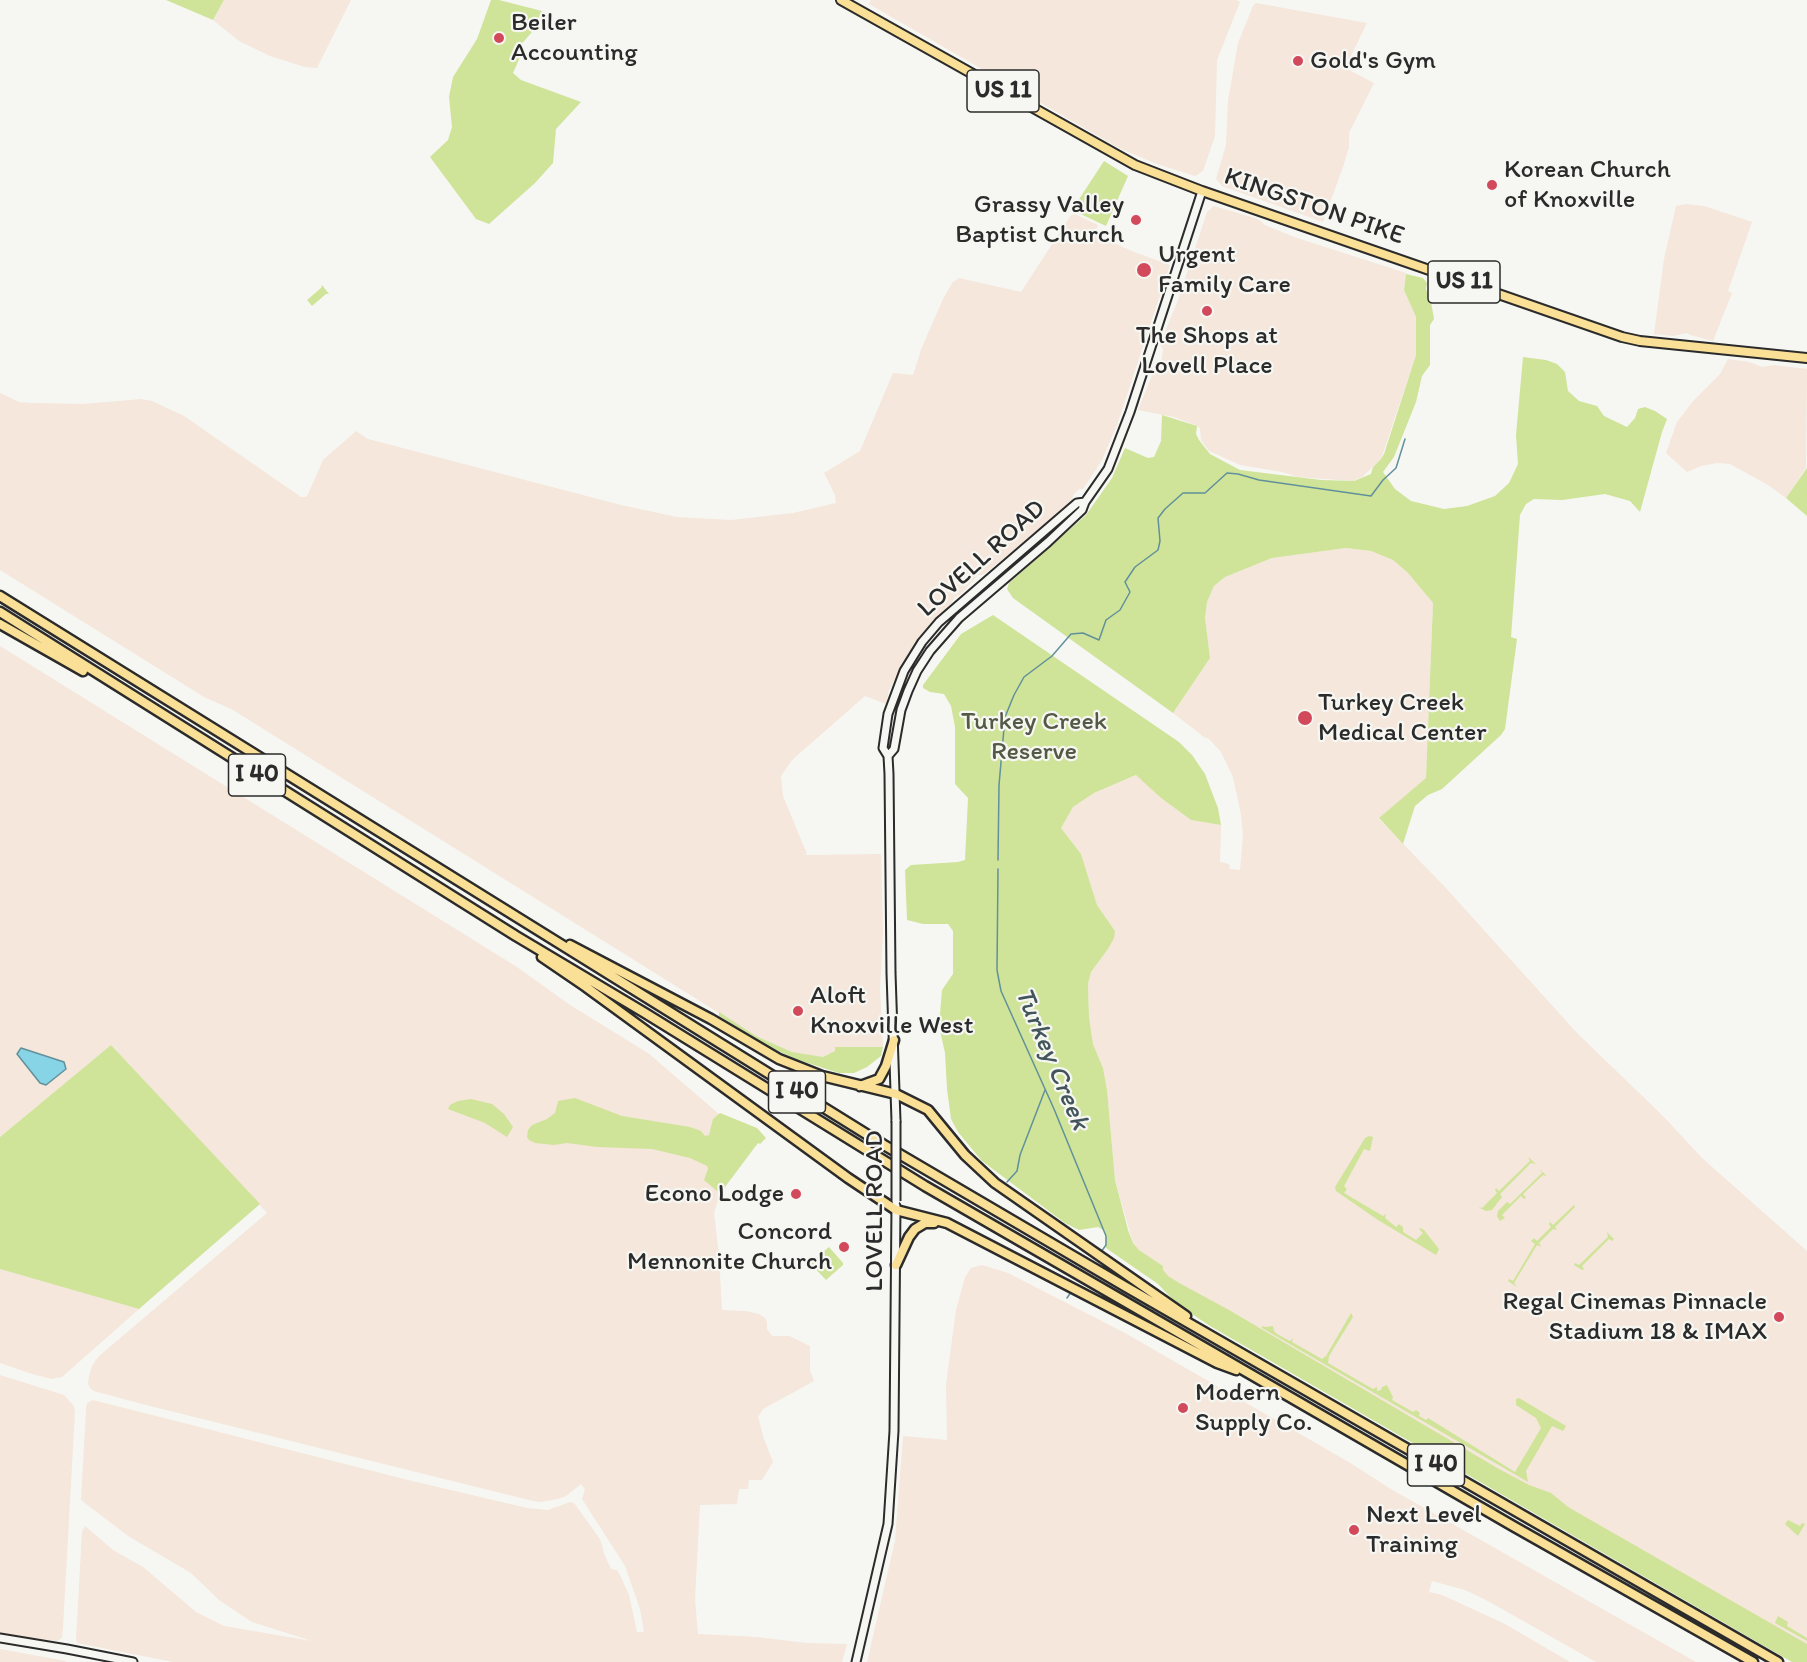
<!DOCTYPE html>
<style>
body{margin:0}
canvas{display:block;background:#f6f6f2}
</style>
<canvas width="1807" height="1662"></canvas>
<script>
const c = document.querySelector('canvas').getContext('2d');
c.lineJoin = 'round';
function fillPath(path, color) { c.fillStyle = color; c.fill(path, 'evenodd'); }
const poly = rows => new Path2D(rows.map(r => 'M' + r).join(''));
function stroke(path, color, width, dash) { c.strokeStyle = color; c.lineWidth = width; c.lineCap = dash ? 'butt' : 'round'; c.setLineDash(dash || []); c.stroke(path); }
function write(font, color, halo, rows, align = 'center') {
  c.font = font + ' Itim,sans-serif'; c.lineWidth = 4.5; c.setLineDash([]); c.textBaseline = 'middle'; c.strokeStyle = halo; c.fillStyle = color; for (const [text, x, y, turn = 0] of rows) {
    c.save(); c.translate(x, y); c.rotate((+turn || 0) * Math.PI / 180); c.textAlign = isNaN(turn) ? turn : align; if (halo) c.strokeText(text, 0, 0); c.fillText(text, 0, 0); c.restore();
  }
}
const built = poly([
 [224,0,351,0,317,68,305,67,270,56,239,41,213,20],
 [871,0,1236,0,1240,2,1217,60,1215,136,1203,171,1195,176,1157,164,1119,148,869,4],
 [1256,3,1367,23,1345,68,1374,83,1349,133,1349,147,1344,164,1323,222,1222,186,1216,179,1226,145,1228,101,1238,43,1253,6],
 [1686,204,1704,206,1752,222,1728,291,1732,293,1713,341,1690,335,1687,333,1673,336,1654,334,1664,259,1676,206],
 [1214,206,1258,219,1265,225,1294,237,1406,273,1404,290,1416,317,1416,355,1381,459,1362,477,1353,481,1298,477,1282,472,1240,465,1209,451,1201,440,1200,428,1197,426,1174,417,1138,410,1155,368,1161,364,1163,350,1160,344,1178,300,1207,212],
 [1075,214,1098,225,1095,232,1100,237,1134,252,1170,265,1117,425,1102,460,1083,489,1079,489,1073,495,1072,502,983,575,978,575,961,594,955,597,951,604,934,621,911,650,889,690,886,704,865,696,792,760,781,776,783,796,807,854,804,855,881,854,883,932,880,989,883,1047,836,1047,836,1051,823,1057,812,1056,792,1052,756,1036,233,710,204,697,0,570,0,393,19,402,31,403,83,404,141,399,152,401,184,416,301,497,306,497,308,494,323,460,356,431,368,439,621,505,677,517,731,520,793,513,836,503,835,495,824,473,860,451,893,373,913,375,922,347,944,297,953,282,959,278,1021,292,1071,215],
 [1728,359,1749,362,1762,367,1774,365,1807,369,1806,468,1786,498,1768,485,1730,464,1717,463,1701,466,1687,472,1666,453,1677,422,1694,400,1720,374],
 [1346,548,1371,551,1393,560,1408,573,1433,603,1426,778,1379,819,1444,886,1577,1033,1664,1117,1702,1158,1807,1251,1807,1649,1162,1276,1163,1266,1139,1250,1133,1243,1115,1180,1107,1090,1103,1068,1093,1044,1089,1017,1088,984,1091,972,1108,949,1115,931,1097,905,1081,854,1061,828,1073,807,1094,793,1137,775,1161,798,1191,820,1221,825,1220,862,1229,864,1230,869,1240,870,1243,836,1241,815,1233,777,1221,752,1209,739,1204,737,1173,713,1210,658,1205,618,1207,602,1214,586,1225,577,1272,558],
 [0,646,517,967,570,1005,648,1053,733,1126,726,1173,714,1213,719,1256,722,1310,745,1311,759,1314,765,1318,767,1322,767,1329,772,1336,789,1336,810,1346,810,1371,814,1381,763,1409,758,1417,764,1439,773,1462,762,1480,749,1480,748,1489,739,1489,737,1504,700,1505,695,1599,698,1634,757,1637,806,1643,847,1644,842,1662,173,1662,77,1643,76,1639,82,1532,85,1526,113,1550,143,1567,196,1612,224,1626,312,1641,252,1622,219,1600,191,1573,128,1536,81,1500,86,1410,87,1403,93,1400,408,1480,527,1508,548,1510,570,1502,574,1503,600,1539,605,1556,611,1569,617,1570,621,1577,629,1595,637,1632,644,1632,640,1609,625,1566,582,1499,585,1489,581,1484,566,1496,558,1499,540,1502,533,1501,142,1404,94,1391,91,1389,88,1384,89,1376,92,1366,98,1357,267,1213,111,1045,0,1137],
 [982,1265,1008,1273,1125,1333,1352,1464,1389,1488,1696,1662,1596,1662,1486,1600,1465,1590,1432,1581,1429,1592,1442,1595,1505,1624,1570,1662,867,1662,895,1541,903,1436,947,1440,946,1384,956,1310,965,1277,971,1268],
 [0,1269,98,1297,139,1309,62,1377,52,1379,32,1374,0,1363],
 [0,1375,64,1395,73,1405,75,1411,63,1627,62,1638,57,1641,0,1634],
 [0,1649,66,1661,66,1662,0,1662]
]);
const green = poly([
 [166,0,224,0,213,20],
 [491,0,499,0,542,11,532,32,518,48,522,53,513,73,521,80,581,102,556,129,553,163,535,183,489,224,476,219,430,157,448,140,452,127,449,97,453,77,477,39],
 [1104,161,1128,176,1106,226,1072,210],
 [1406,274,1423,278,1427,283,1426,289,1431,302,1434,319,1430,325,1430,365,1422,376,1416,402,1394,457,1383,472,1395,489,1411,501,1444,509,1467,506,1495,496,1509,483,1518,464,1516,435,1523,357,1546,360,1557,364,1565,372,1568,391,1579,401,1597,406,1604,416,1627,427,1635,418,1638,409,1645,407,1655,411,1667,419,1662,432,1640,512,1630,501,1605,494,1562,500,1534,499,1526,504,1520,515,1511,637,1517,639,1505,729,1501,735,1442,789,1428,795,1415,806,1403,844,1379,818,1426,778,1433,603,1408,573,1393,560,1371,551,1346,548,1272,558,1225,577,1214,586,1207,602,1205,618,1210,658,1173,713,1013,598,1007,589,1009,583,1086,515,1112,478,1125,448,1148,458,1154,457,1161,441,1162,415,1197,426,1196,434,1199,440,1210,454,1240,470,1321,480,1354,481,1371,474,1373,467,1381,459,1384,454,1416,355,1416,317,1404,290],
 [322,285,329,294,326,294,312,306,307,300,321,288],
 [1807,468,1807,516,1786,498],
 [993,615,1179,742,1192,755,1205,774,1218,808,1221,825,1191,820,1161,798,1136,775,1094,793,1073,807,1061,828,1081,854,1097,905,1115,931,1114,938,1108,949,1091,972,1088,984,1089,1017,1093,1044,1103,1068,1107,1090,1115,1180,1128,1230,1133,1243,1139,1250,1163,1266,1163,1270,1168,1276,1181,1284,1229,1310,1499,1469,1529,1485,1551,1493,1568,1507,1807,1644,1807,1662,1792,1662,1210,1326,1177,1304,1158,1284,1106,1248,1105,1231,1098,1227,1079,1230,1065,1223,982,1161,958,1132,951,1119,947,1089,945,1053,939,1026,942,990,953,974,953,931,948,924,923,924,907,920,905,870,911,865,958,862,965,860,968,798,955,784,955,727,951,706,944,694,930,692,923,688,923,685,961,634],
 [719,1012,756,1036,792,1052,823,1057,835,1051,835,1047,883,1047,881,1056,867,1067,854,1073,839,1073,798,1060,765,1045,719,1016],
 [111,1045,260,1204,139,1309,0,1269,0,1137],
 [575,1098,622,1116,690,1127,701,1131,705,1136,709,1135,713,1119,720,1113,757,1128,766,1138,760,1144,758,1143,722,1191,717,1191,704,1180,708,1169,707,1166,690,1158,652,1149,597,1147,567,1143,554,1145,535,1143,529,1140,527,1137,528,1130,532,1125,547,1119,555,1113,558,1101],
 [471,1099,492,1104,504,1114,513,1127,507,1137,485,1123,448,1109,450,1105,458,1101],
 [1369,1136,1373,1137,1370,1151,1364,1149,1344,1186,1347,1189,1344,1193,1383,1216,1386,1214,1385,1218,1396,1227,1399,1224,1403,1227,1403,1232,1416,1240,1423,1233,1419,1229,1420,1228,1424,1230,1439,1249,1436,1255,1378,1220,1336,1191,1335,1187,1365,1138],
 [1528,1157,1536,1164,1531,1163,1500,1194,1502,1197,1492,1210,1486,1211,1478,1207,1482,1208,1497,1193,1495,1190,1496,1188,1499,1191,1530,1161],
 [1539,1169,1547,1176,1543,1175,1523,1194,1526,1198,1524,1199,1521,1196,1502,1215,1505,1218,1500,1221,1497,1216,1498,1211,1507,1202,1510,1204,1542,1173],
 [1574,1205,1575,1207,1555,1227,1557,1230,1553,1229,1539,1243,1541,1247,1537,1245,1514,1283,1517,1287,1508,1281,1509,1279,1513,1281,1535,1244,1531,1241,1534,1238,1537,1241,1551,1227,1549,1224,1550,1222,1553,1225],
 [1607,1232,1614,1239,1612,1241,1609,1239,1582,1266,1584,1269,1582,1270,1574,1265,1575,1263,1579,1265,1608,1237],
 [829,1247,843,1263,843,1265,826,1280,810,1263],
 [1351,1313,1353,1317,1329,1356,1328,1363,1373,1389,1377,1387,1377,1391,1381,1390,1382,1387,1387,1385,1393,1397,1392,1400,1413,1412,1416,1410,1420,1413,1419,1416,1426,1420,1428,1418,1515,1472,1541,1428,1536,1418,1516,1405,1516,1399,1519,1398,1566,1426,1563,1431,1552,1426,1526,1471,1528,1482,1262,1328,1262,1326,1266,1327,1273,1326,1274,1331,1277,1334,1290,1341,1293,1338,1292,1342,1322,1359,1326,1356],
 [1788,1520,1800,1526,1802,1523,1805,1524,1798,1536,1785,1524],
 [1778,1616,1788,1622,1787,1626,1807,1638,1807,1641,1775,1623]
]);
const water = poly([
 [21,1048,64,1062,66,1069,46,1085,40,1083,17,1054,21,1048]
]);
const stream = poly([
 [998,860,999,785,1005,717,1014,695,1024,677,1052,656,1071,634,1083,633,1099,640,1106,620,1120,610,1130,592,1125,582,1135,567,1158,550,1160,541,1158,518,1165,509,1183,493,1205,493,1227,473,1238,474,1259,480,1371,496,1383,480,1396,468,1405,439],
 [998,869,997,970,1001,991,1054,1109,1106,1236,1106,1245,1101,1252],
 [1007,1182,1017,1171,1020,1155,1045,1090],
 [1067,1298,1071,1292]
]);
const secondary = poly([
 [888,756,894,749,901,710,908,691,917,671,930,651,959,618,1048,542,1082,510,1085,502,1108,469,1130,412,1202,191],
 [896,1121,891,973,889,774,888,756,883,748,888,714,904,671,922,642,939,622,1077,503,1085,502],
 [0,1638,67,1649,133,1662],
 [856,1662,888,1524,894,1431,896,1206]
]);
const primary = poly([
 [841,0,1135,165,1202,191,1622,337,1640,341,1807,358]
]);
const highway = poly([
 [0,596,884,1145,1126,1287,1778,1662],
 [0,612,516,936,645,1013,925,1186,1513,1526,1753,1662],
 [0,624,83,671],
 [570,945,711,1019,779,1059,822,1076,896,1094,928,1110,965,1155,995,1183,1186,1316],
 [542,957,586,987,848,1178,896,1210,947,1223,1217,1363,1236,1370],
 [860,1086,879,1079,886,1066,894,1040],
 [896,1265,909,1237,915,1229,925,1223,934,1223]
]);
const secondaryBridge = poly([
 [896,1121,896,1201]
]);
const markers = [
 [499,38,6,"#d1495b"],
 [1298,61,6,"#d1495b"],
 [1492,185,6,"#d1495b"],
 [1136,220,6,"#d1495b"],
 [1144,270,8,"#d1495b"],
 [1207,311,6,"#d1495b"],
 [1305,718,8,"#d1495b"],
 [798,1011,6,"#d1495b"],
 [796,1194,6,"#d1495b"],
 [844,1247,6,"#d1495b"],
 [1779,1317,6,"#d1495b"],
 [1183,1408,6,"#d1495b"],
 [1354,1530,6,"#d1495b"]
];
const shields = [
 [1003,91,72],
 [1464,282,72],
 [257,775,57],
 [797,1092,57],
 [1436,1465,57]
];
const shieldNames = [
 ["US 11",1003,91],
 ["US 11",1464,282],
 ["I 40",257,775],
 ["I 40",797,1092],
 ["I 40",1436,1465]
];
const poiNames = [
 ["Beiler",511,23],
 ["Accounting",511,53],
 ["Gold's Gym",1310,61],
 ["Korean Church",1504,170],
 ["of Knoxville",1504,200],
 ["Grassy Valley",1124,205,"right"],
 ["Baptist Church",1124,235,"right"],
 ["Urgent",1158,255],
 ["Family Care",1158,285],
 ["The Shops at",1207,336,"center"],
 ["Lovell Place",1207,366,"center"],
 ["Turkey Creek",1318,703],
 ["Medical Center",1318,733],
 ["Aloft",810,996],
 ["Knoxville West",810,1026],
 ["Econo Lodge",784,1194,"right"],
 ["Concord",832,1232,"right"],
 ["Mennonite Church",832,1262,"right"],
 ["Regal Cinemas Pinnacle",1767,1302,"right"],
 ["Stadium 18 & IMAX",1767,1332,"right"],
 ["Modern",1195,1393],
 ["Supply Co.",1195,1423],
 ["Next Level",1366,1515],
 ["Training",1366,1545]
];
const streetNames = [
 ["KINGSTON PIKE",1314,207,19],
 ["LOVELL ROAD",982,559,-42],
 ["LOVELL ROAD",875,1211,-90]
];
const parkNames = [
 ["Turkey Creek",1034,722],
 ["Reserve",1034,752]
];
const waterNames = [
 ["Turkey Creek",1051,1059,67]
];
fillPath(built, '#f5e7db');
fillPath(green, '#cfe499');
fillPath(water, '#86d4e5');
stroke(water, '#62909b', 1.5);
stroke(stream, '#62909b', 1.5);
stroke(secondary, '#2b2b2b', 11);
stroke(primary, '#2b2b2b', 12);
stroke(highway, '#2b2b2b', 13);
stroke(secondary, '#f6f6f2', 7);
stroke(primary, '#fadf96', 8);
stroke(highway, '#fadf96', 8);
stroke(secondaryBridge, '#2b2b2b', 11, []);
stroke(secondaryBridge, '#f6f6f2', 7);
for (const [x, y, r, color] of markers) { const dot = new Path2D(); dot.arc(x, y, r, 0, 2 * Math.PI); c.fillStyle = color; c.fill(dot); stroke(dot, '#f6f6f2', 2); }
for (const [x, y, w] of shields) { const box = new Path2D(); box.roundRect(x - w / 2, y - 21, w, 42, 4.5); c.fillStyle = '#f6f6f2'; c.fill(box); stroke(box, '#2b2b2b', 1.5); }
write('bold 24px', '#2b2b2b', null, shieldNames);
write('26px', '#2b2b2b', '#f6f6f2', poiNames, 'left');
write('26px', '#2b2b2b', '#f6f6f2', streetNames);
write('26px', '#545946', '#f6f6f2', parkNames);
write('italic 27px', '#42555a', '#f6f6f2', waterNames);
</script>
